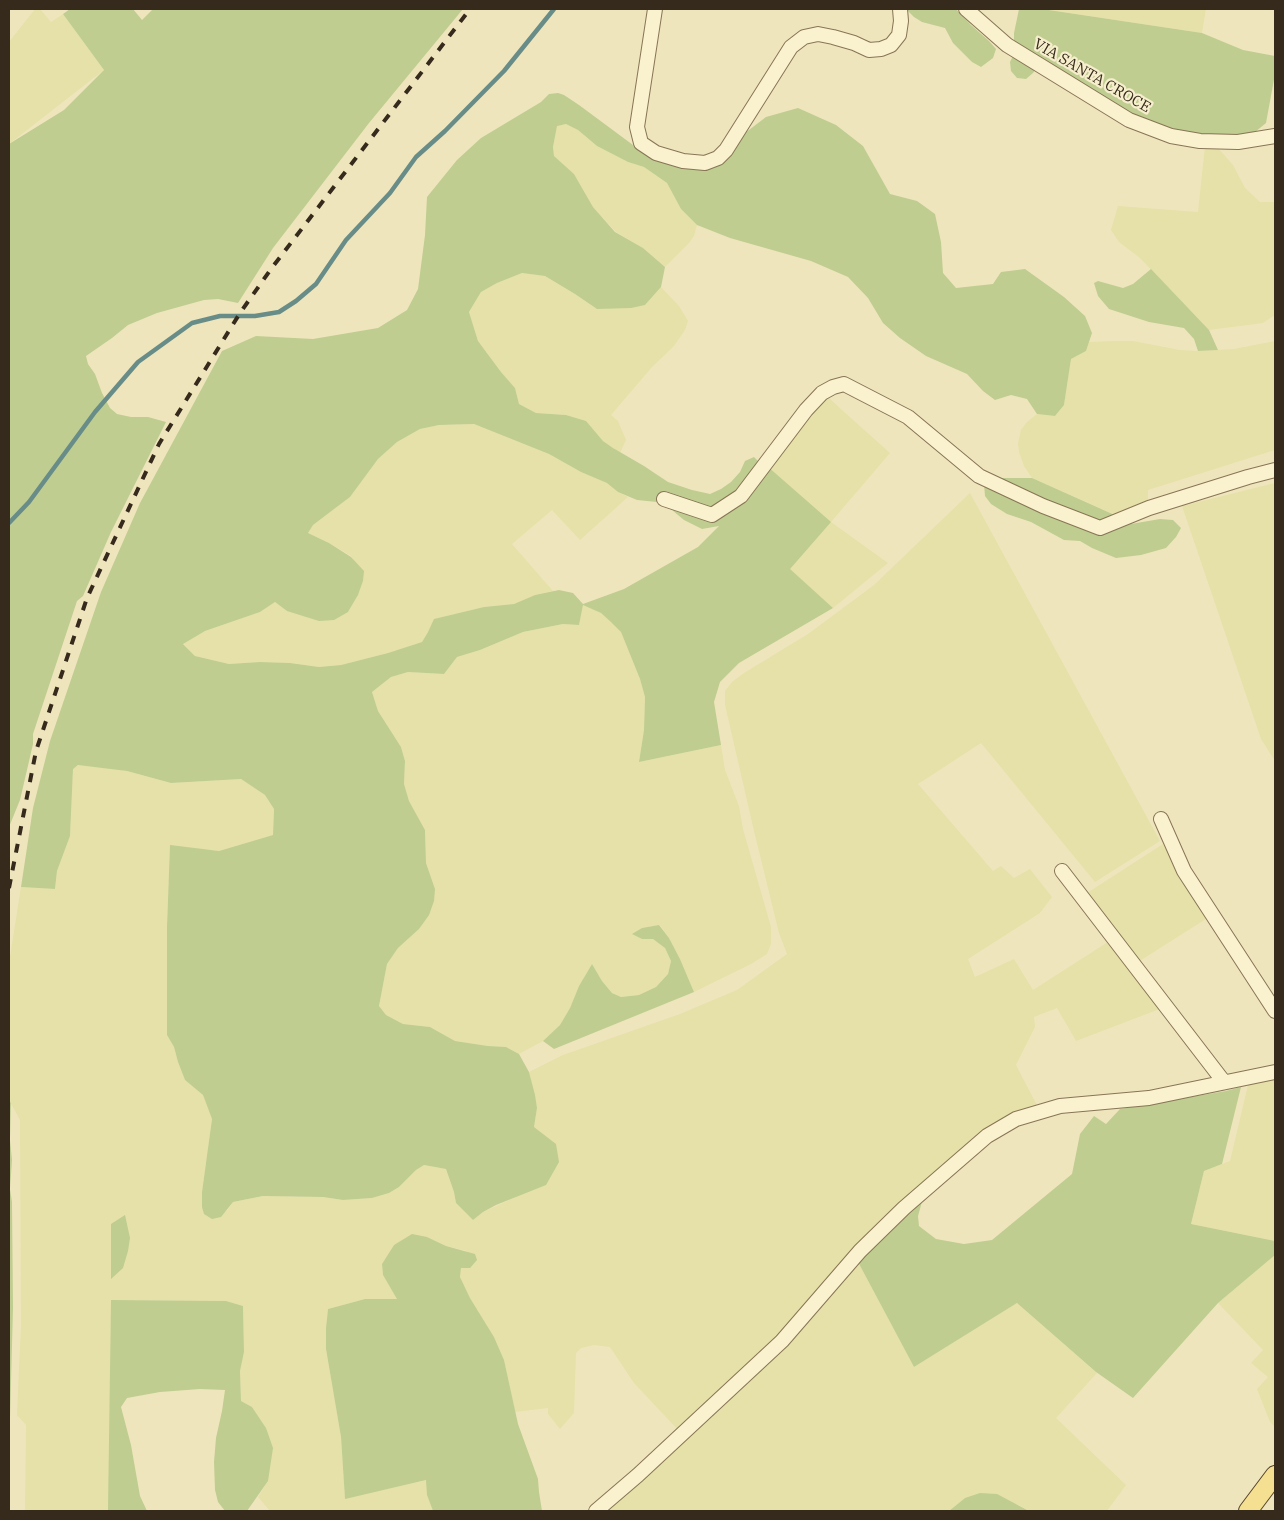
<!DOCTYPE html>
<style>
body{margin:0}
#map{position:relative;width:1284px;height:1520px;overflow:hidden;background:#efe5bc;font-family:"IBM Plex Serif",serif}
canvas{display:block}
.frame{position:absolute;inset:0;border:10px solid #352a1b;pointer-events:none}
</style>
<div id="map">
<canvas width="1284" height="1520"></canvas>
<div class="frame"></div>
</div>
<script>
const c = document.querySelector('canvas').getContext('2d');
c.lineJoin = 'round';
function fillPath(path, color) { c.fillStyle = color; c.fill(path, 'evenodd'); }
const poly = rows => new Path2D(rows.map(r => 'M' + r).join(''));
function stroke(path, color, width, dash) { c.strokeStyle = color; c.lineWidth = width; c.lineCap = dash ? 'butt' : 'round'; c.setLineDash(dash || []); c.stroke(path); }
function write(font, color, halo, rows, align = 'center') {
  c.font = font + ' "IBM Plex Serif",serif'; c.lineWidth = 4.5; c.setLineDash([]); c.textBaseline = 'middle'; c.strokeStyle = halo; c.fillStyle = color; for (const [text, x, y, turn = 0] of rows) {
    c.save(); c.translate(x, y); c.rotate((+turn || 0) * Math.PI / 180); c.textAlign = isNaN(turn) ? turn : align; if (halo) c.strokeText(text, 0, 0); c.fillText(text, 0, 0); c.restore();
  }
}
const farmland = poly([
 [35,9,40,9,51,22,63,14,104,70,9,144,9,42],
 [1042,9,1206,9,1202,33],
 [566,124,578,130,597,146,628,162,644,167,667,183,681,209,697,225,694,236,689,243,665,267,643,248,616,232,593,207,574,174,554,156,553,147,557,125],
 [1205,146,1218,148,1233,165,1245,188,1260,202,1275,202,1275,315,1263,323,1209,330,1140,258,1119,242,1111,230,1118,206,1198,212],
 [522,273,545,276,575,294,597,309,645,305,661,287,679,306,688,321,685,330,674,346,652,367,611,415,618,421,626,440,620,453,603,441,585,421,566,415,536,413,519,404,515,388,501,372,478,341,469,312,481,292,497,283],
 [1114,341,1133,341,1180,350,1198,351,1234,349,1275,341,1275,450,1148,490,1148,504,1118,516,1032,478,1024,466,1019,452,1018,443,1021,430,1027,422,1037,414,1055,416,1064,405,1071,359,1086,351,1089,342],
 [826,395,842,410,890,453,831,522,888,563,833,608,789,569,767,466],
 [474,424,549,454,581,472,608,483,618,492,628,497,580,540,552,510,512,544,553,591,535,595,514,604,484,607,435,619,428,632,422,642,388,653,341,665,319,667,290,663,260,662,229,664,195,656,183,643,205,631,260,612,275,602,287,611,348,612,358,595,363,581,351,556,329,543,308,533,313,525,350,497,378,459,397,442,420,429,439,425],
 [1275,483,1275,761,1261,739,1182,506],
 [970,493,1160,841,1095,882,981,743,918,784,993,871,1001,866,1014,878,1030,869,1052,897,1040,913,968,959,975,977,1014,959,1033,990,1111,940,1165,1007,1076,1041,1057,1008,1034,1017,1035,1027,1016,1065,1039,1109,972,1142,782,1335,680,1432,634,1383,610,1347,594,1345,581,1348,576,1353,574,1413,560,1429,548,1414,548,1408,515,1412,504,1360,494,1337,470,1298,460,1277,461,1268,467,1251,446,1246,427,1237,394,1245,382,1264,383,1275,398,1299,365,1299,328,1309,326,1328,326,1349,341,1437,345,1498,427,1480,427,1495,433,1511,270,1511,258,1497,268,1481,266,1428,252,1407,241,1401,240,1371,244,1352,243,1306,226,1301,111,1300,109,1510,92,1511,25,1511,26,1425,17,1415,21,1324,20,1120,9,1100,9,963,21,887,55,889,57,871,70,836,73,768,79,765,103,767,127,771,171,783,241,779,265,795,274,809,273,835,219,851,170,846,167,927,167,1035,174,1047,178,1062,185,1080,203,1095,212,1119,202,1192,227,1211,233,1202,263,1196,323,1197,343,1200,372,1198,389,1193,399,1187,416,1170,424,1165,446,1169,454,1192,456,1203,473,1220,483,1212,516,1197,555,1144,534,1127,537,1108,529,1072,563,1055,680,1014,737,990,787,954,779,933,754,831,725,705,725,691,732,682,744,673,808,634,874,585],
 [583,604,601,613,612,622,621,632,640,679,645,697,644,730,639,762,721,745,725,770,739,806,743,829,771,927,771,944,767,954,751,964,694,992,680,959,669,938,660,925,642,928,633,934,642,939,653,939,665,948,671,961,668,974,656,987,639,995,621,997,612,993,602,981,592,964,579,986,570,1008,560,1025,543,1041,519,1054,506,1047,488,1046,455,1041,430,1027,403,1024,386,1015,379,1006,387,964,398,948,419,929,435,889,426,863,425,830,409,801,404,784,405,761,401,747,378,711,372,692,391,677,408,672,444,674,457,657,480,650,523,632,563,624,579,625],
 [1163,844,1209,917,1138,962,1087,893],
 [1275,1079,1275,1241,1191,1224,1204,1171,1230,1161,1248,1085],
 [1275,1255,1275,1427,1270,1422,1257,1389,1268,1377,1251,1363,1263,1350,1218,1303],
 [857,1260,914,1367,1017,1303,1097,1373,1056,1418,1126,1485,1107,1511,1029,1511,1019,1505,965,1498,949,1511,604,1511]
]);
const green = poly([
 [70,9,133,9,142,20,153,9,463,9,369,123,273,248,238,303,218,299,204,300,157,313,128,325,112,338,86,356,88,364,95,374,102,393,110,408,117,414,131,417,148,417,166,422,111,532,83,596,77,601,33,734,33,744,20,800,9,827,9,144,64,110,104,70,63,14],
 [908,9,956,9,971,25,989,41,996,49,993,58,981,67,972,62,953,43,945,28,922,22,914,17,908,11],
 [1019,9,1042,9,1202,33,1243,50,1275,56,1275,74,1266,123,1249,137,1202,137,1155,128,1041,62,1033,73,1026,79,1017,78,1011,71,1010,62,1014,54,1014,33],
 [558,93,564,95,579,105,633,145,657,157,681,166,730,151,745,133,766,117,798,108,836,125,863,146,890,194,917,201,935,214,941,242,943,273,956,288,993,284,1001,272,1025,269,1064,297,1085,316,1092,333,1086,351,1071,359,1064,405,1055,416,1037,414,1027,399,1011,395,995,400,983,391,967,374,926,356,900,338,883,323,868,298,848,277,811,261,730,238,697,225,681,209,667,183,644,167,628,162,597,146,578,130,566,124,557,126,553,147,554,156,574,174,593,207,615,232,643,248,665,267,661,287,645,305,631,308,597,309,575,294,545,276,522,273,497,283,481,292,469,312,478,341,501,372,515,388,519,404,536,413,566,415,586,421,603,441,613,448,644,466,668,482,692,490,710,494,721,489,731,482,740,472,745,461,754,457,759,462,767,466,831,522,790,569,833,608,739,663,720,682,714,702,721,745,639,762,644,730,645,697,640,679,621,632,611,622,601,613,583,605,579,625,563,624,523,632,480,650,457,657,444,674,408,672,391,677,372,692,378,711,401,747,405,761,404,784,409,801,425,830,426,863,435,889,434,901,429,915,419,929,398,948,387,964,379,1006,386,1015,403,1024,430,1027,455,1041,488,1046,506,1047,519,1054,529,1072,535,1095,537,1108,534,1127,556,1144,559,1162,546,1185,496,1205,483,1212,473,1220,456,1203,454,1192,446,1169,424,1165,416,1170,399,1187,389,1193,372,1198,343,1200,323,1197,263,1196,233,1202,221,1217,212,1219,204,1214,202,1207,202,1192,212,1119,203,1095,185,1080,178,1062,174,1047,167,1035,167,927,170,845,219,851,273,835,274,809,265,795,241,779,171,783,127,771,78,765,73,769,70,836,57,871,55,889,21,887,33,808,50,741,101,592,140,503,222,351,256,336,313,339,378,328,407,310,418,289,425,235,427,197,457,160,481,138,541,102,549,94],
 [474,424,549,454,581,472,607,483,618,492,637,500,657,502,672,510,684,520,702,529,719,526,698,547,624,589,583,604,573,593,559,590,535,595,514,604,484,607,434,619,428,632,422,642,388,653,341,665,319,667,290,663,260,662,229,664,195,656,183,644,205,631,260,612,275,602,287,611,319,621,334,620,348,612,358,595,363,581,364,571,351,557,329,543,308,533,313,525,350,497,378,459,397,442,420,429,439,425],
 [1151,269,1209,330,1218,350,1198,351,1194,339,1184,328,1149,322,1109,309,1098,296,1094,283,1098,281,1123,288,1133,284],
 [1003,478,1032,478,1117,516,1125,525,1160,519,1173,520,1181,528,1176,537,1166,548,1141,555,1116,558,1092,548,1080,541,1064,540,1031,522,1007,514,991,504,985,496,984,484,991,479],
 [659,925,669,938,680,959,694,992,554,1049,543,1041,560,1025,570,1008,579,986,592,964,602,981,612,993,621,997,639,995,656,987,668,974,671,961,665,948,653,939,642,939,632,934,642,928],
 [1241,1087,1222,1164,1204,1171,1191,1224,1275,1241,1275,1255,1218,1303,1133,1398,1096,1372,1017,1303,914,1367,857,1260,923,1198,918,1216,919,1226,936,1239,964,1244,992,1240,1072,1174,1080,1134,1094,1116,1106,1124,1120,1109,1226,1091],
 [9,1100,11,1103,10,1140,12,1160,10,1189,12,1202,13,1308,9,1456],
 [125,1215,130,1238,128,1251,123,1268,111,1279,111,1224],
 [412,1234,427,1237,446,1246,475,1254,477,1260,470,1268,461,1268,460,1277,470,1298,494,1337,504,1360,518,1424,538,1479,539,1492,542,1511,433,1511,427,1495,426,1480,345,1499,341,1437,326,1349,326,1328,328,1309,365,1299,397,1299,383,1275,382,1264,394,1245],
 [111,1300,226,1301,243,1306,244,1352,240,1371,241,1401,252,1407,266,1428,273,1448,268,1481,247,1511,225,1511,218,1502,215,1490,214,1462,216,1438,222,1411,225,1390,200,1389,160,1392,127,1398,121,1407,131,1445,140,1496,147,1511,108,1511],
 [980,1493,997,1494,1029,1511,949,1511,965,1498]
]);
const stream = poly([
 [9,523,29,502,95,412,138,362,192,323,220,316,255,316,279,312,296,301,316,284,346,240,390,193,416,157,445,131,504,71,554,9]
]);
const minor = poly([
 [655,9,637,127,641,143,656,153,683,161,705,163,718,158,726,150,791,47,804,37,818,34,833,37,854,43,869,50,881,49,891,45,899,35,901,21,900,9],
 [966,9,1007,45,1129,120,1171,136,1200,141,1238,142,1275,136],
 [664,499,712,515,741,496,806,410,822,393,833,387,844,384,908,417,979,476,1043,506,1100,528,1149,508,1248,477,1275,470],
 [1161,819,1184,871,1275,1011],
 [1062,871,1224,1082],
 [596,1511,638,1475,782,1341,860,1251,904,1208,987,1136,1016,1119,1060,1106,1149,1098,1275,1072]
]);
const major = poly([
 [1248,1511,1275,1475]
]);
const rail = poly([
 [9,888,36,751,87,598,159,444,240,313,271,269,470,9]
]);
const streetNames = [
 ["VIA SANTA CROCE",1092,76,30]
];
fillPath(farmland, '#e5e1a9');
fillPath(green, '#bfcd90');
stroke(stream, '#688d88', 4.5);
stroke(minor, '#877555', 16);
stroke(major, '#54422a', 20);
stroke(minor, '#faf1cf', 14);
stroke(major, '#f5e091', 18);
stroke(rail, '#352a1b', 4, [9, 9]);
write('15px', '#352a1b', '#f6eecc', streetNames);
</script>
